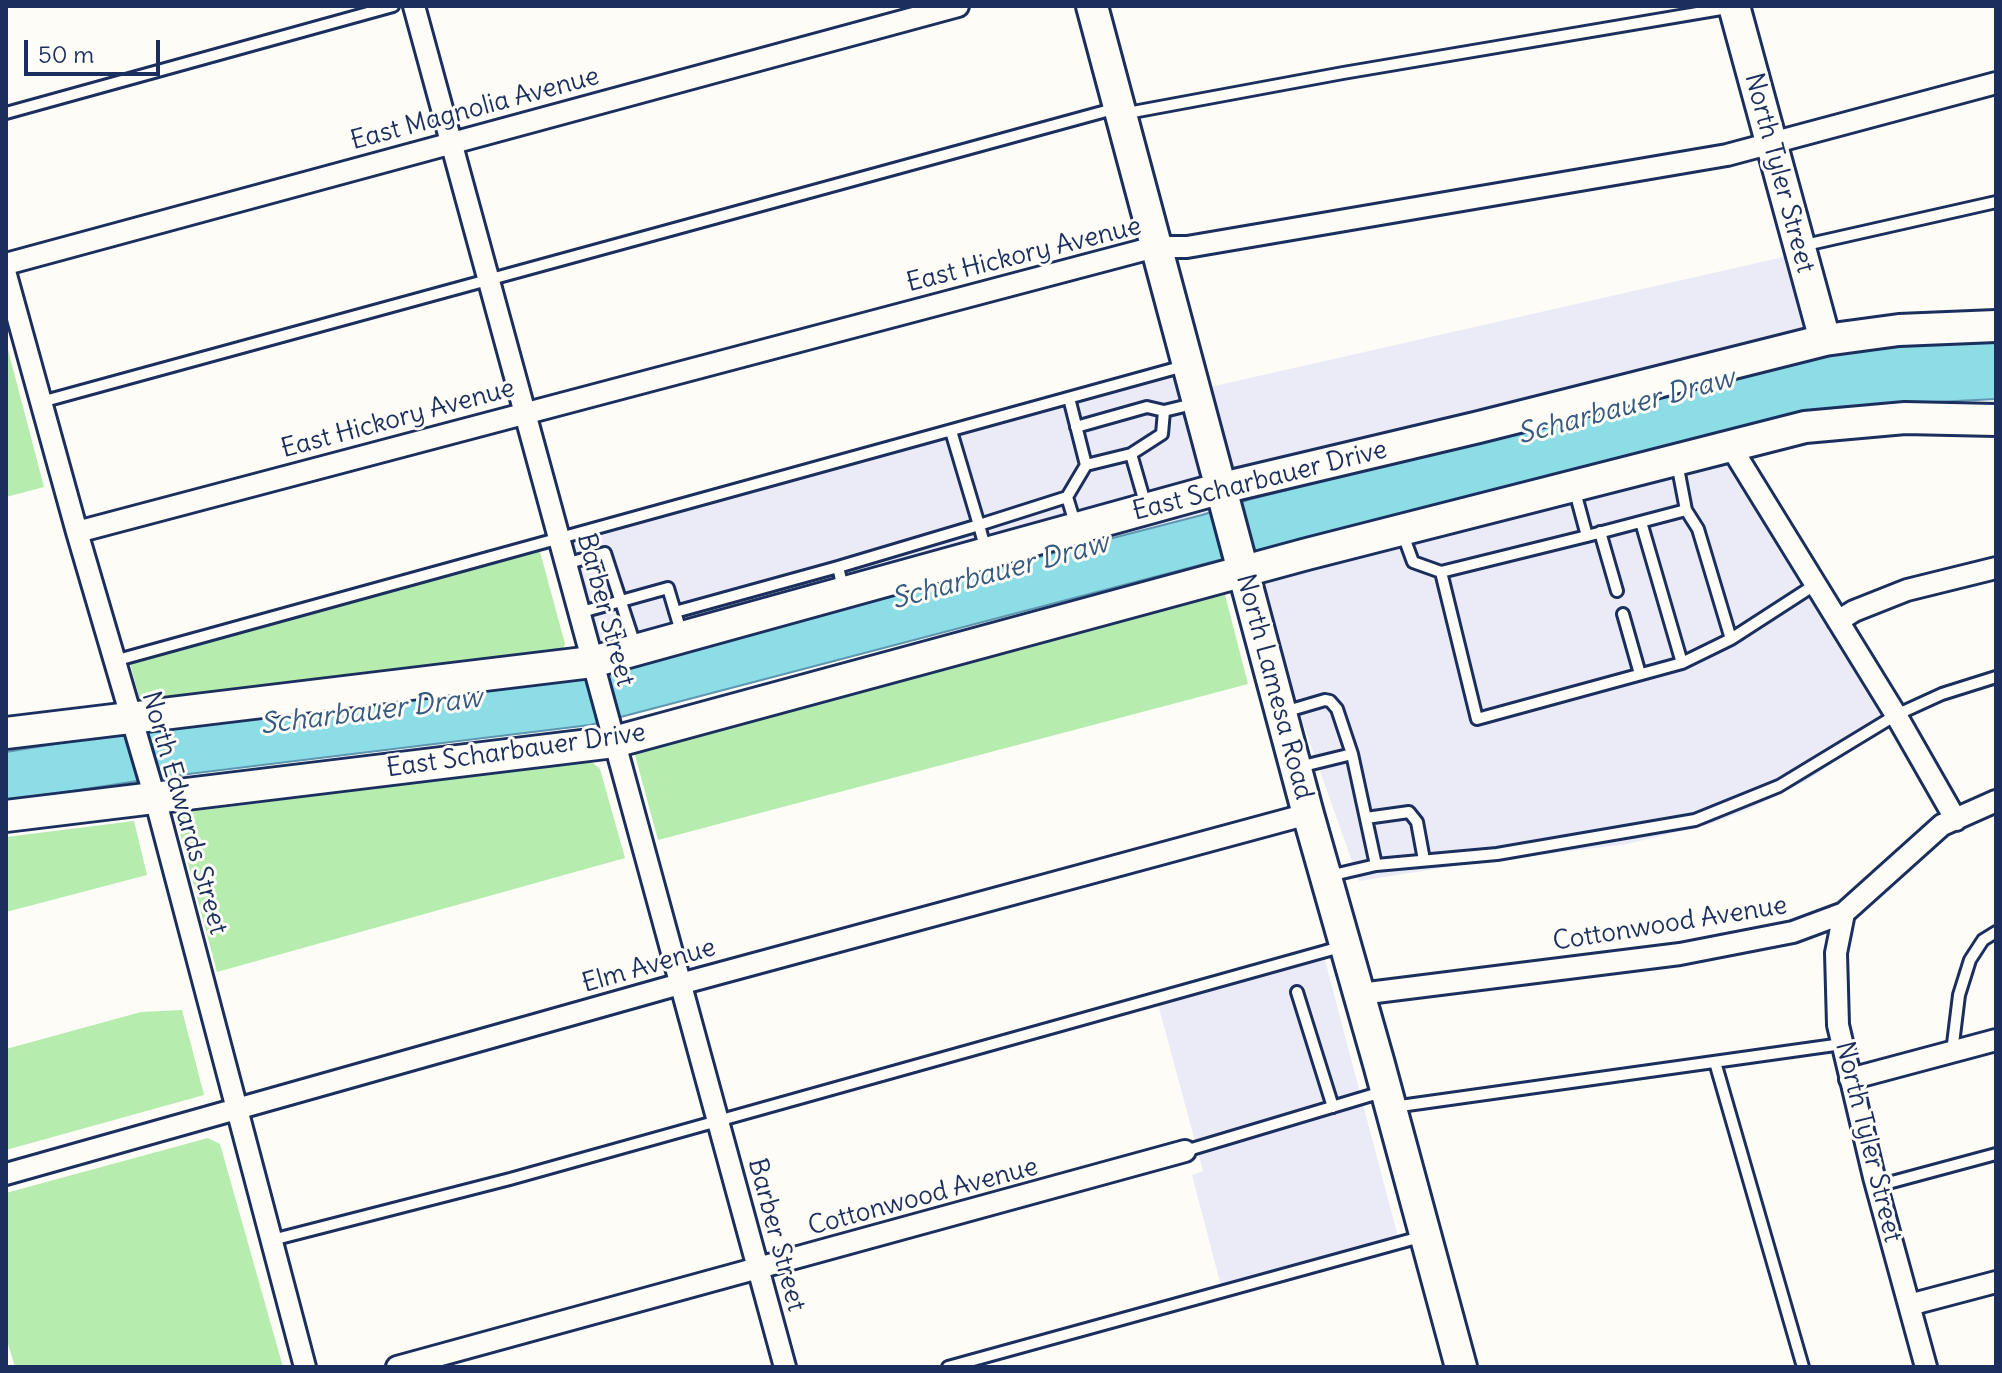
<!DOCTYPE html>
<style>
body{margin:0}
#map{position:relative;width:2002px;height:1373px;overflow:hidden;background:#fdfcf7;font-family:Delius,sans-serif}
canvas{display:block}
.frame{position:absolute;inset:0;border:8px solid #1b2f5e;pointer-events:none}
.scale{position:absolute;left:24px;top:40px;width:136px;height:36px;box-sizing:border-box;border:4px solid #1b2f5e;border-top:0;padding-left:10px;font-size:24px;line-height:28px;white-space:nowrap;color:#1b2f5e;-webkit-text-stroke:6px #fdfcf7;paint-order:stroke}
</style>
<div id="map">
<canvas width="2002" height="1373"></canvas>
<div class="frame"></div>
<div class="scale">50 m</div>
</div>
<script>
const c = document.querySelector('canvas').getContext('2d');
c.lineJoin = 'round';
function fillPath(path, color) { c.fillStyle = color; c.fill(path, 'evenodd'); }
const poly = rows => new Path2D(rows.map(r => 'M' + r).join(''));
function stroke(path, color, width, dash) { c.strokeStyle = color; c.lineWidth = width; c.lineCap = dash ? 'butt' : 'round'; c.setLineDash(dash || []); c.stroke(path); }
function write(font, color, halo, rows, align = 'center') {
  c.font = font + ' Delius,sans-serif'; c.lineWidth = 6; c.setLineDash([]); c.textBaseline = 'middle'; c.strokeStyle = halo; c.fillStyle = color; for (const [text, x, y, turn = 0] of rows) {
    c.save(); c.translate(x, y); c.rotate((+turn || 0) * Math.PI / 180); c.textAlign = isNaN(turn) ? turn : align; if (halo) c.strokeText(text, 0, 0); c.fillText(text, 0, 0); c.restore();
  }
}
const built = poly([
 [1801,253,1835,377,1698,413,1895,722,1806,781,1747,810,1710,824,1627,844,1467,864,1359,881,1236,535,604,701,561,540,1191,369,1197,390],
 [1325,960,1398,1237,1221,1286,1192,1175,1203,1171,1158,1004]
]);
const green = poly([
 [6,342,44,487,6,497],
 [539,548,565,644,560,654,149,703,139,697,129,660],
 [1224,591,1248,684,658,840,635,755,643,742],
 [581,762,593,763,600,769,625,858,217,972,176,818,181,813],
 [134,821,147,875,6,912,6,837],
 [182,1010,204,1095,6,1150,6,1049,141,1012],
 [208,1138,220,1144,283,1367,15,1367,6,1337,6,1193]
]);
const water = poly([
 [1996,338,1996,399,1837,407,1219,560,590,725,164,777,6,801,6,752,153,728,608,668,1202,515,1251,499,1689,390,1853,344,1996,338]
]);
const lane = poly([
 [6,113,393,6],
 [1122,114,1343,73,1733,7],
 [1801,246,1996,202],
 [1069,398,1086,465],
 [41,402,1117,108],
 [1164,411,1197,403],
 [951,431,979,525,1067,497],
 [1131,454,1146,506],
 [1574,488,1587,536,1686,510,1677,463],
 [1686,510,1698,529,1731,639,1816,584],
 [1641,522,1682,663,1731,639],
 [1075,523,1067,497,1086,465,1131,454,1162,434,1164,411,1147,407,1076,427],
 [1402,532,1413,562,1441,572],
 [1600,532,1617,591],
 [1587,536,1441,572,1477,719,1682,663],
 [565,564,605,553,635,645],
 [843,588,838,567,979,525,986,551],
 [675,612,838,567],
 [578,613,668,588,682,635],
 [1623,614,1640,674],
 [114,661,1184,366],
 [1284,712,1325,700,1330,701,1337,709,1352,754,1299,767],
 [1352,754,1376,865],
 [1366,818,1409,812,1417,822,1424,860],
 [1329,876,1376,865,1497,854,1695,820,1779,786,1896,715,1942,694,1996,677],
 [1297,992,1333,1107],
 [1952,1052,1959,995,1970,960,1983,940,1996,932],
 [1715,1062,1803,1367],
 [1393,1107,1842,1044],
 [1185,1151,1382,1092],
 [1877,1186,1996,1154],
 [272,1240,510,1179,1344,946],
 [948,1367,1424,1236]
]);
const street = poly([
 [414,6,785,1367],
 [6,264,958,6],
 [6,275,77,532,155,798,305,1367],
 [1731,447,1896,715,1956,820],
 [77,532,1155,247,1187,247,1727,155,1996,83],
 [1838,621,1854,611,1907,590,1996,568],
 [1844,913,1836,953,1838,1025,1874,1177,1926,1367],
 [1360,994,1680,954,1793,932,1844,913,1942,825,1996,801],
 [1850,1079,1996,1040],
 [6,1174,680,984,1308,814],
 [1909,1305,1996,1282],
 [397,1367,1185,1151]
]);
const secondary = poly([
 [1092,6,1308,814,1379,1064,1461,1367],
 [1734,6,1825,340],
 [6,733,592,662,1222,488,1479,427,1825,340,1899,330,1996,326],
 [6,816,614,742,1307,554,1805,427,1905,418,1996,420]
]);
const streetNames = [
 ["East Magnolia Avenue",475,109,-15],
 ["North Tyler Street",1779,173,75],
 ["East Hickory Avenue",1024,255,-14],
 ["East Hickory Avenue",398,419,-15],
 ["East Scharbauer Drive",1260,481,-14],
 ["Barber Street",605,610,75],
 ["North Lamesa Road",1274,687,75],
 ["East Scharbauer Drive",516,751,-8],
 ["North Edwards Street",184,813,74],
 ["Cottonwood Avenue",1670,924,-9],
 ["Elm Avenue",649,966,-16],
 ["North Tyler Street",1868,1142,76],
 ["Cottonwood Avenue",923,1197,-15],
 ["Barber Street",776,1235,75]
];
const waterNames = [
 ["Scharbauer Draw",1626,407,-15],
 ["Scharbauer Draw",1000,572,-15],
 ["Scharbauer Draw",371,712,-7]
];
fillPath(built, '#eaebf6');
fillPath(green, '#b6ecad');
fillPath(water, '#8cdde6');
stroke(water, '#5f97b0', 2);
stroke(lane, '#1b2f5e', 16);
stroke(street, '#1b2f5e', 26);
stroke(secondary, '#1b2f5e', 36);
stroke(lane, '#fdfcf7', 10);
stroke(street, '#fdfcf7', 20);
stroke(secondary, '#fdfcf7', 30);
write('26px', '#1b2f5e', '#fdfcf7', streetNames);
write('italic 28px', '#375a80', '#fdfcf7', waterNames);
</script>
